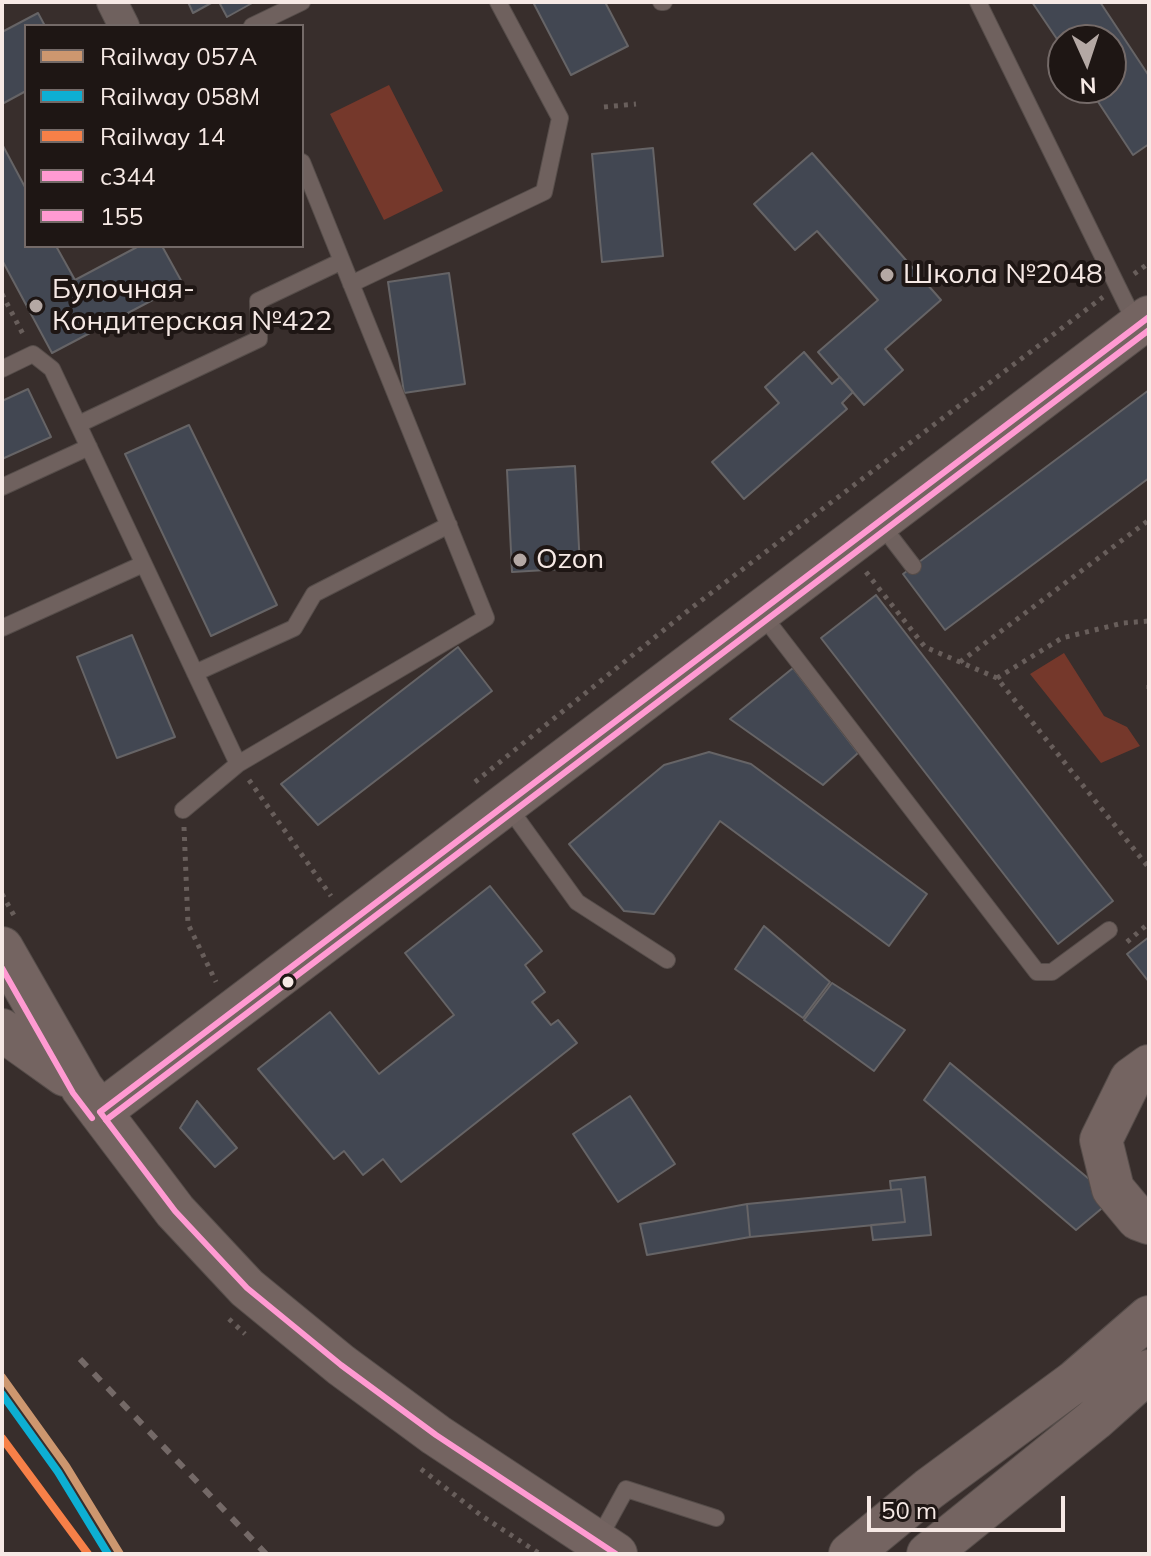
<!DOCTYPE html>
<meta charset="utf-8">
<style>
body{margin:0}
#map{position:relative;width:1151px;height:1556px;overflow:hidden;background:#382e2c;font-family:Mulish,sans-serif}
canvas{display:block}
.frame{position:absolute;inset:0;border:4px solid #f6e9e5;pointer-events:none}
.legend{position:absolute;left:24px;top:24px;width:280px;height:224px;box-sizing:border-box;background:#1e1614;border:2px solid #746a68;margin:0;padding:10px 14px;list-style:none;font-size:24px;color:#f6e9e5}
.legend li{display:flex;align-items:center;gap:16px;height:40px}
.legend b{width:40px;border:2px solid #746a68}
.north{position:absolute;left:1047px;top:24px;width:80px;height:80px;box-sizing:border-box;background:#1e1614;border:2px solid #746a68;border-radius:50%;rotate:177deg;font-size:22px;font-weight:700;line-height:32px;text-align:center;color:#f6e9e5}
.north::after{content:'';display:block;margin:auto;width:28px;height:36px;background:#b4a8a4;clip-path:polygon(50% 0,100% 100%,50% 72%,0 100%)}
.scale{position:absolute;left:867px;top:1496px;width:198px;height:36px;box-sizing:border-box;border:4px solid #f6e9e5;border-top:0;padding-left:10px;font-size:24px;line-height:28px;white-space:nowrap;color:#f6e9e5;-webkit-text-stroke:6px #1e1614;paint-order:stroke}
</style>
<div id="map">
<canvas width="1151" height="1556"></canvas>
<div class="frame"></div>
<ul class="legend">
<li><b style="height:10px;background:#cd976f"></b>Railway 057А</li>
<li><b style="height:10px;background:#0dafd3"></b>Railway 058М</li>
<li><b style="height:10px;background:#f78048"></b>Railway 14</li>
<li><b style="height:10px;background:#ff9ad2"></b>с344</li>
<li><b style="height:10px;background:#ff9ad2"></b>155</li>
</ul>
<div class="north">N</div>
<div class="scale">50 m</div>
</div>
<script>
const c = document.querySelector('canvas').getContext('2d');
c.lineJoin = 'round';
function fillPath(path, color) { c.fillStyle = color; c.fill(path, 'evenodd'); }
const poly = rows => new Path2D(rows.map(r => 'M' + r).join(''));
function stroke(path, color, width, dash) { c.strokeStyle = color; c.lineWidth = width; c.lineCap = dash ? 'butt' : 'round'; c.setLineDash(dash || []); c.stroke(path); }
function write(font, color, halo, rows, align = 'center') {
  c.font = font + ' Mulish,sans-serif'; c.lineWidth = 8; c.setLineDash([]); c.textBaseline = 'middle'; c.strokeStyle = halo; c.fillStyle = color; for (const [text, x, y, turn = 0] of rows) {
    c.save(); c.translate(x, y); c.rotate((+turn || 0) * Math.PI / 180); c.textAlign = isNaN(turn) ? turn : align; if (halo) c.strokeText(text, 0, 0); c.fillText(text, 0, 0); c.restore();
  }
}
const green = poly([
 [389,85,443,191,384,220,330,114],
 [1064,653,1104,716,1127,727,1140,746,1101,763,1030,674]
]);
const building = poly([
 [188,2,213,2,193,13,188,2],
 [219,2,254,2,227,17,219,2],
 [533,2,605,2,628,46,571,75,533,2],
 [1032,2,1100,2,1149,76,1149,144,1133,155,1089,88,1111,88,1111,40,1063,40,1063,48,1032,2],
 [38,13,45,26,26,26,26,91,2,104,2,32,38,13],
 [2,144,26,189,26,246,56,246,75,280,139,246,162,246,183,284,52,353,2,260,2,144],
 [653,148,663,256,602,262,592,154,653,148],
 [812,153,941,300,885,349,903,370,864,405,818,352,878,300,817,231,795,250,754,204,812,153],
 [449,273,465,384,404,393,388,282,449,273],
 [804,352,832,384,840,377,853,392,842,403,847,409,744,499,712,462,779,403,765,387,804,352],
 [28,389,51,437,2,459,2,401,28,389],
 [1149,390,1149,478,945,630,903,574,1149,390],
 [189,425,277,605,211,636,125,454,189,425],
 [575,466,580,568,512,572,507,470,575,466],
 [876,595,1113,901,1058,944,821,638,876,595],
 [132,635,175,737,117,758,77,657,132,635],
 [458,647,492,691,318,825,281,784,458,647],
 [793,668,858,753,823,785,730,719,793,668],
 [709,752,751,764,927,894,889,946,720,821,654,914,624,911,569,844,664,765,709,752],
 [490,886,542,951,525,965,545,992,532,1002,551,1025,558,1020,577,1043,401,1182,383,1159,363,1175,344,1151,334,1159,258,1069,330,1012,379,1074,454,1015,405,953,490,886],
 [764,926,830,982,803,1018,735,969,764,926],
 [1149,937,1149,982,1127,954,1149,937],
 [832,983,905,1030,874,1071,804,1020,832,983],
 [950,1063,1113,1199,1076,1230,924,1100,950,1063],
 [630,1096,675,1164,618,1202,573,1134,630,1096],
 [197,1101,237,1148,215,1167,180,1128,197,1101],
 [925,1177,931,1235,873,1240,871,1225,905,1222,901,1189,891,1190,890,1181,925,1177],
 [901,1189,905,1222,750,1237,747,1204,901,1189],
 [747,1204,750,1237,647,1255,640,1224,747,1204]
]);
const path = poly([
 [604,107,636,104],
 [1134,274,1149,263],
 [2,294,25,338],
 [866,572,925,647,997,678,1149,868],
 [960,662,1149,520],
 [997,678,1062,638,1123,623,1149,621],
 [1149,685,1149,691],
 [249,780,331,896],
 [475,782,690,609,1103,297],
 [184,827,188,924,216,982],
 [2,894,16,919],
 [1127,942,1149,923],
 [229,1319,245,1334],
 [421,1469,482,1516,540,1554]
]);
const lane = poly([
 [661,2,664,2],
 [978,2,1136,324],
 [252,26,302,2],
 [351,284,544,192,560,118,498,2],
 [2,369,33,354,52,369,238,764,183,810],
 [79,424,259,339,258,301,342,261],
 [2,487,89,447],
 [880,523,913,566],
 [761,613,1037,972,1052,972,1109,930],
 [2,628,141,565],
 [195,673,294,628,314,594,449,525],
 [238,764,486,618,302,162],
 [507,805,577,902,667,960],
 [598,1540,626,1489,716,1518]
]);
const street = poly([
 [112,2,124,26]
]);
const secondary = poly([
 [2,948,82,1088,175,1211,247,1288,341,1365,436,1435,616,1554],
 [2,1030,65,1075],
 [1149,1066,1131,1079,1101,1140,1113,1189,1138,1219,1149,1223],
 [100,1112,1149,317],
 [850,1554,929,1489,1074,1382,1149,1317],
 [928,1554,1094,1420,1149,1371]
]);
const rail = poly([
 [80,1359,266,1554]
]);
const bus1 = poly([
 [100,1112,1149,317],
 [100,1112,175,1211,247,1288,341,1365,436,1435,616,1554]
]);
const bus2 = poly([
 [2,968,73,1093,92,1118],
 [106,1120,1149,330]
]);
const rail1 = poly([
 [2,1377,66,1466,120,1554]
]);
const rail2 = poly([
 [2,1394,58,1472,108,1554]
]);
const rail3 = poly([
 [2,1438,88,1554]
]);
const markers = [
 [887,275,8,"#b4a8a4"],
 [36,306,8,"#b4a8a4"],
 [520,560,8,"#b4a8a4"],
 [288,982,7,"#f6e9e5"]
];
const poiNames = [
 ["Школа №2048",903,275],
 ["Булочная-",52,290],
 ["Кондитерская №422",52,322],
 ["Ozon",536,560]
];
fillPath(green, '#75382b');
fillPath(building, '#424752');
stroke(building, '#666466', 2);
stroke(lane, '#564d4a', 18);
stroke(street, '#564d4a', 32);
stroke(secondary, '#564d4a', 44);
stroke(path, '#685e5b', 5, [4, 6]);
stroke(lane, '#6f615e', 16);
stroke(street, '#6f615e', 30);
stroke(secondary, '#746461', 42);
stroke(rail, '#746967', 6, [10, 10]);
stroke(bus1, '#ff9ad2', 6);
stroke(bus2, '#ff9ad2', 6);
stroke(rail1, '#cd976f', 8);
stroke(rail2, '#0dafd3', 8);
stroke(rail3, '#f78048', 8);
for (const [x, y, r, color] of markers) { const dot = new Path2D(); dot.arc(x, y, r, 0, 2 * Math.PI); c.fillStyle = color; c.fill(dot); stroke(dot, '#1e1614', 3); }
write('28px', '#f6e9e5', '#1e1614', poiNames, 'left');
</script>
